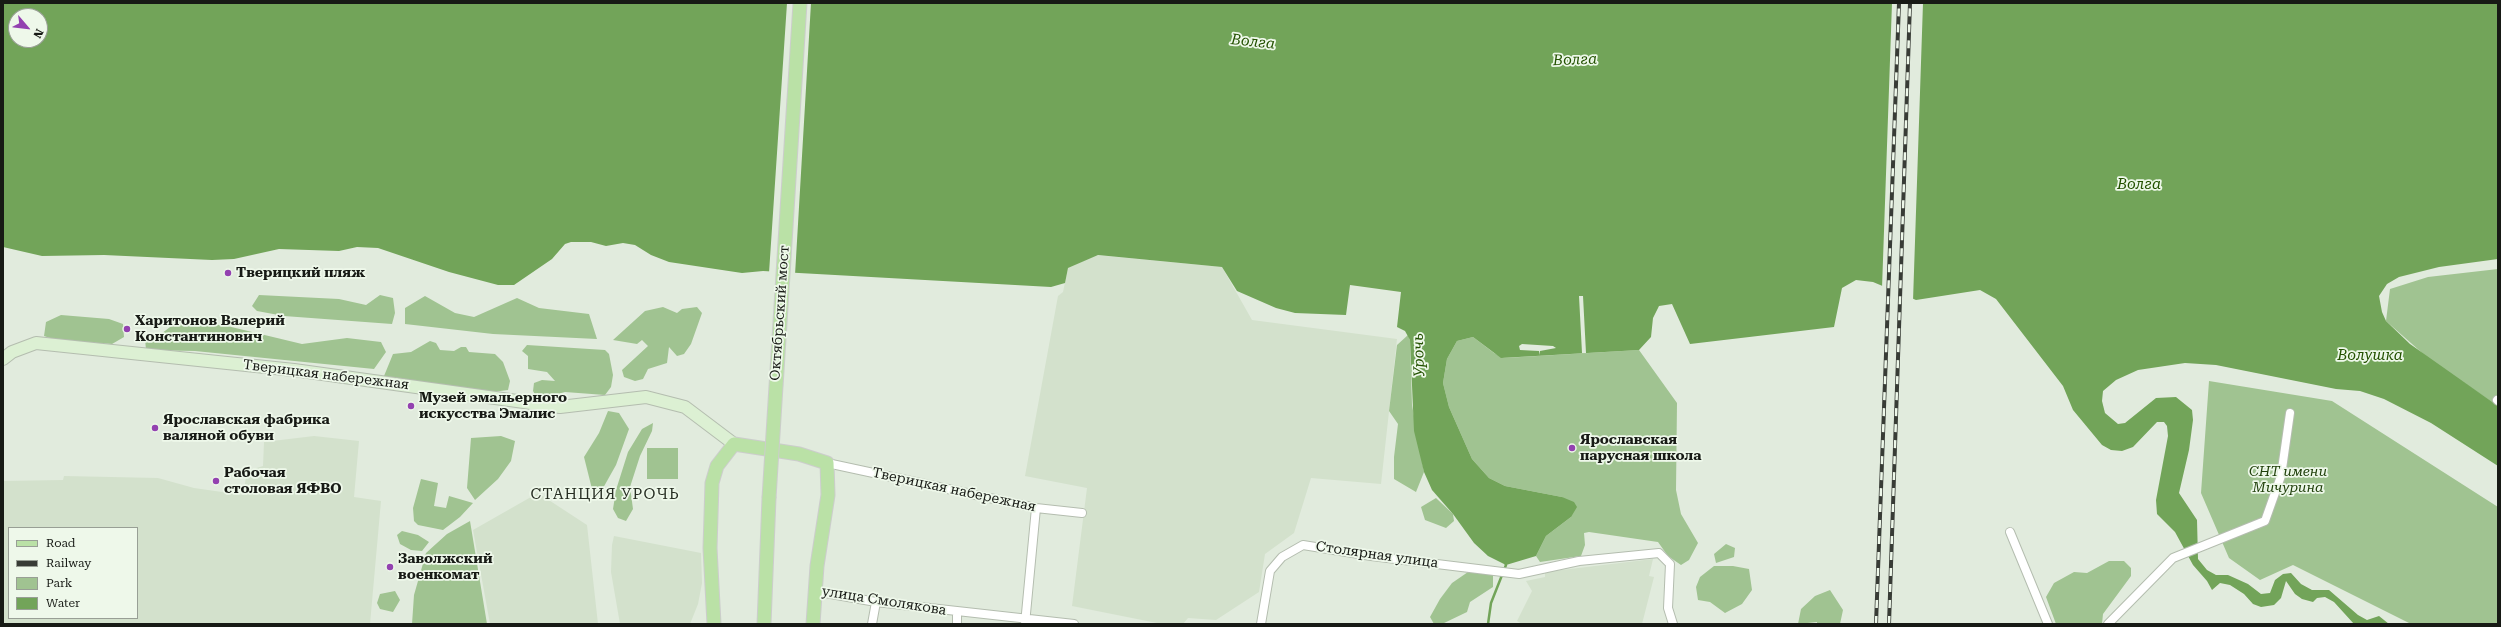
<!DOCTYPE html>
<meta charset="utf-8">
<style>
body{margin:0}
#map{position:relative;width:2501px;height:627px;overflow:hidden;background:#e1ebdd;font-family:"Roboto Serif",serif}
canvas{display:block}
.frame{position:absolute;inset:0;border:4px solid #171a15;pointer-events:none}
.legend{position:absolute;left:8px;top:527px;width:130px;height:92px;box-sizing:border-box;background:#eef8ea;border:1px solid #989f95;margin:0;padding:5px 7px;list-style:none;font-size:12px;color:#171a15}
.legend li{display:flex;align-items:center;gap:8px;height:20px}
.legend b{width:20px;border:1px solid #989f95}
.north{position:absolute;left:8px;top:8px;width:40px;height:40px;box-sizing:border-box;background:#eef8ea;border:1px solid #989f95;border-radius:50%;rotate:118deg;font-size:11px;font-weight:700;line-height:16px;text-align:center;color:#171a15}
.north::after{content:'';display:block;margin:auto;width:14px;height:18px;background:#9341b0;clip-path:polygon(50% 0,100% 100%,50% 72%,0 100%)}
</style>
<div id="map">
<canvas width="2501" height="627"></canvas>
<div class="frame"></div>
<ul class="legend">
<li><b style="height:5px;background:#bae1a6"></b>Road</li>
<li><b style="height:5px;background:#383c36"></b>Railway</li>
<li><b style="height:11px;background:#a0c391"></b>Park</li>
<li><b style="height:11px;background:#72a459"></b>Water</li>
</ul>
<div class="north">N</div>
</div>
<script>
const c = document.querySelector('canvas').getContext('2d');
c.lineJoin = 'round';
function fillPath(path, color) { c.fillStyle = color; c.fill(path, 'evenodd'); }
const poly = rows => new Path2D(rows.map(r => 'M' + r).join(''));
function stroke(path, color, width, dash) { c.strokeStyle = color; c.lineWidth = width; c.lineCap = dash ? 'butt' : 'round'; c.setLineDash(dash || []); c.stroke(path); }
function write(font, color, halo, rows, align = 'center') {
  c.font = font + ' "Roboto Serif",serif'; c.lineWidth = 3.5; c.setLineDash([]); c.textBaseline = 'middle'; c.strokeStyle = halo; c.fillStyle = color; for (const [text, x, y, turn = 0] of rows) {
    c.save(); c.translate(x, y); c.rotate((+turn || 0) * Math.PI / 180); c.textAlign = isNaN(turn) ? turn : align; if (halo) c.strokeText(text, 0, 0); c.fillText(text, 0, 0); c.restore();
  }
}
const built = poly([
 [1096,255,1222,267,1252,320,1397,339,1381,484,1311,478,1294,533,1265,554,1259,592,1216,620,1188,618,1183,624,1162,624,1072,606,1087,488,1025,476,1058,296,1063,292,1068,268],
 [314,436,359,441,354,497,381,501,370,624,3,624,3,481,63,480,64,476,158,478,194,488,243,495,247,471,263,466,264,442],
 [9,528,137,528,137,618,9,618],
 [538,493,587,525,598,624,490,624,473,530],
 [614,536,701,553,702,583,698,604,690,624,620,624,611,572,612,545],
 [1653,559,1649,576,1654,577,1642,624,1522,624,1517,621,1532,591,1526,581,1545,577,1545,572]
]);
const green = poly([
 [2498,269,2498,406,2429,359,2386,321,2390,289,2428,277],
 [259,295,339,299,366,305,380,295,393,298,395,313,392,324,284,316,257,311,252,306],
 [425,296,455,313,474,317,517,298,539,308,589,314,597,339,493,334,405,324,405,308],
 [663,307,677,313,682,309,697,307,702,313,691,344,684,354,677,356,669,347,667,363,648,369,643,379,635,381,624,377,622,370,648,346,642,340,637,344,613,340,645,311],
 [61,315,109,319,123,324,124,337,112,344,56,340,44,336,46,322],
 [174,324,223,325,302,344,347,338,381,342,386,352,374,369,195,351,146,350,145,338,157,337],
 [1408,335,1410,340,1412,405,1424,472,1416,492,1394,479,1394,457,1398,424,1389,411,1397,345],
 [1473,337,1494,353,1504,358,1639,350,1677,403,1676,490,1681,514,1698,543,1689,560,1681,565,1668,556,1658,542,1589,532,1584,533,1585,545,1581,556,1540,562,1536,556,1546,536,1571,517,1562,497,1505,486,1489,478,1472,459,1449,407,1443,383,1447,359,1457,341],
 [430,341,436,343,440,350,454,351,461,347,466,347,469,352,495,354,503,362,510,381,508,390,492,392,384,376,393,354,411,352],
 [527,345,605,350,609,354,613,375,611,387,605,395,565,392,546,397,536,396,533,391,534,383,542,380,555,381,547,372,528,369,528,356,522,351],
 [2209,381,2332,401,2498,507,2498,624,2411,624,2293,565,2260,580,2229,558,2201,493],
 [608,411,619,413,629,429,616,465,598,497,592,489,584,457,599,433],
 [653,423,652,431,640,456,630,487,633,509,626,521,618,518,613,509,616,490,628,452,642,429],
 [501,436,515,441,511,461,498,479,475,500,467,488,471,438],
 [647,448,678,448,678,479,647,479],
 [421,479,438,483,434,506,446,508,449,496,473,503,460,517,443,530,418,525,414,521,413,508],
 [1436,498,1453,514,1454,521,1446,528,1425,520,1421,507],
 [470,521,487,624,412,624,414,595,426,553,447,534],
 [402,531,418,535,429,542,422,551,411,550,400,544,397,535],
 [1726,544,1735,548,1734,557,1716,563,1714,554],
 [2109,561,2124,561,2131,568,2131,576,2103,614,2102,624,2056,624,2046,597,2054,583,2074,572,2087,573],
 [1714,566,1733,566,1749,569,1752,590,1742,604,1725,613,1710,602,1698,600,1696,587,1700,577],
 [1468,572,1493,575,1493,587,1470,602,1467,612,1442,624,1434,624,1430,617,1440,599,1452,583],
 [1830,590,1843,610,1840,624,1817,624,1817,622,1798,624,1801,609,1815,596],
 [395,591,400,600,393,612,380,609,377,603,380,594]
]);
const water = poly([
 [3,3,2498,3,2498,259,2439,267,2399,277,2387,284,2379,296,2382,312,2386,321,2410,344,2498,406,2498,466,2431,423,2384,399,2360,391,2336,389,2216,365,2185,363,2138,370,2116,380,2103,391,2102,401,2105,413,2118,424,2125,423,2156,398,2176,397,2192,410,2193,420,2189,450,2179,493,2197,520,2198,559,2207,570,2216,575,2228,575,2248,584,2261,594,2270,593,2275,580,2283,574,2291,573,2301,584,2312,590,2329,590,2358,615,2367,620,2379,616,2389,624,2354,624,2334,602,2325,597,2317,598,2313,602,2302,599,2295,594,2286,581,2281,598,2274,605,2261,607,2253,604,2244,594,2230,585,2220,583,2212,590,2207,581,2193,565,2175,532,2157,514,2156,500,2168,436,2167,426,2164,422,2157,422,2133,447,2122,451,2111,450,2102,445,2073,410,2063,386,1996,299,1980,290,1916,300,1873,282,1856,280,1842,288,1834,327,1690,344,1672,304,1659,306,1653,318,1651,337,1639,350,1501,358,1473,337,1457,341,1447,359,1443,383,1449,407,1472,459,1489,478,1505,486,1562,497,1574,502,1577,507,1571,517,1546,536,1536,556,1506,565,1488,556,1474,543,1453,514,1432,490,1424,472,1414,431,1410,340,1405,331,1397,327,1401,292,1350,285,1346,315,1295,313,1276,308,1237,291,1222,267,1098,255,1068,268,1065,283,1051,287,763,271,742,273,669,262,651,255,635,245,623,243,606,246,591,242,571,242,565,244,552,259,514,285,498,285,449,272,378,248,357,247,339,251,279,249,234,259,212,260,104,255,42,256,3,247],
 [16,16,40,16,40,40,16,40]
]);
const pier = poly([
 [787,3,811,3,795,275,769,273],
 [1892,3,1923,3,1913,301,1882,288],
 [1579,296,1583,296,1586,353,1582,353],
 [1522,344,1553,346,1556,348,1540,351,1539,355,1539,351,1520,350,1519,346]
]);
const stream = poly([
 [1488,624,1491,603,1506,565,1505,562]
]);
const street = poly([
 [2497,400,2498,401],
 [827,463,1036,508,1082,513],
 [2010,532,2048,624],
 [814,591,876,602,1074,624],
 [957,612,957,624],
 [872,624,876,602],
 [1025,624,1036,508],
 [1261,624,1270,571,1282,557,1303,545,1371,556,1519,574,1579,561,1659,553,1670,564,1668,608,1673,624],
 [2108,624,2173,558,2265,521,2281,476,2290,413]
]);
const secondary = poly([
 [3,359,12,352,36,343,294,370,560,407,646,397,685,407,734,444]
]);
const primary = poly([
 [714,624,710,548,712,483,717,466,734,444,799,454,827,463,828,495,817,566,813,624],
 [764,624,769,498]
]);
const rail = poly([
 [1876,624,1899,3],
 [1889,624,1910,3]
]);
const primaryBridge = poly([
 [769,498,800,3]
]);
const markers = [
 [228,273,4,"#9341b0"],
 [127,329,4,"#9341b0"],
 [411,406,4,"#9341b0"],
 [155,428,4,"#9341b0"],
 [1572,448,4,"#9341b0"],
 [216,481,4,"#9341b0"],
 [390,567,4,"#9341b0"]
];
const poiNames = [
 ["Тверицкий пляж",236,273],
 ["Харитонов Валерий",135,321],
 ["Константинович",135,337],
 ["Музей эмальерного",419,398],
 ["искусства Эмалис",419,414],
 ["Ярославская фабрика",163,420],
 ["валяной обуви",163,436],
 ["Ярославская",1580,440],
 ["парусная школа",1580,456],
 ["Рабочая",224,473],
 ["столовая ЯФВО",224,489],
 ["Заволжский",398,559],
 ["военкомат",398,575]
];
const streetNames = [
 ["Октябрьский мост",780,313,-86],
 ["Тверицкая набережная",326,375,7],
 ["Тверицкая набережная",954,490,12],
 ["Столярная улица",1377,555,8],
 ["улица Смолякова",884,601,9]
];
const parkNames = [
 ["СНТ имени",2288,472],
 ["Мичурина",2288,488]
];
const waterNames = [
 ["Волга",1253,42,6],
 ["Волга",1575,60,-2],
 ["Волга",2139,185],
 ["Урочь",1419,355,-92],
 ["Волушка",2370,356]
];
const neighbourhoodNames = [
 ["СТАНЦИЯ УРОЧЬ",605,495]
];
fillPath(built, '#d3e1cc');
fillPath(green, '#a0c391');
fillPath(water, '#72a459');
fillPath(pier, '#e1ebdd');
stroke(stream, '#72a459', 2.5);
stroke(street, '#b4bdaf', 10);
stroke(secondary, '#b4bdaf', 14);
stroke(primary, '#cccdcc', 15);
stroke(street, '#fff', 8);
stroke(secondary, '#dcf0d3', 12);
stroke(primary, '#bae1a6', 13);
stroke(rail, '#383c36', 4);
stroke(rail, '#eef8ea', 2.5, [8]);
stroke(primaryBridge, '#cccdcc', 15, []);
stroke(primaryBridge, '#bae1a6', 13);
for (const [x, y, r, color] of markers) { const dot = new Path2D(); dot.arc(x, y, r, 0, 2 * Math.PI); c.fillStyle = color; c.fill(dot); stroke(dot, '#eef8ea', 1.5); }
write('bold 14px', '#171a15', '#eef8ea', poiNames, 'left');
write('14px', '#171a15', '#eef8ea', streetNames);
write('italic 14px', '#20400b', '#eef8ea', parkNames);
write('italic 15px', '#235100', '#eef8ea', waterNames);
c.letterSpacing = '1px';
write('15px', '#272e23', '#eef8ea', neighbourhoodNames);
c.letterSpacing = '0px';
</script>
